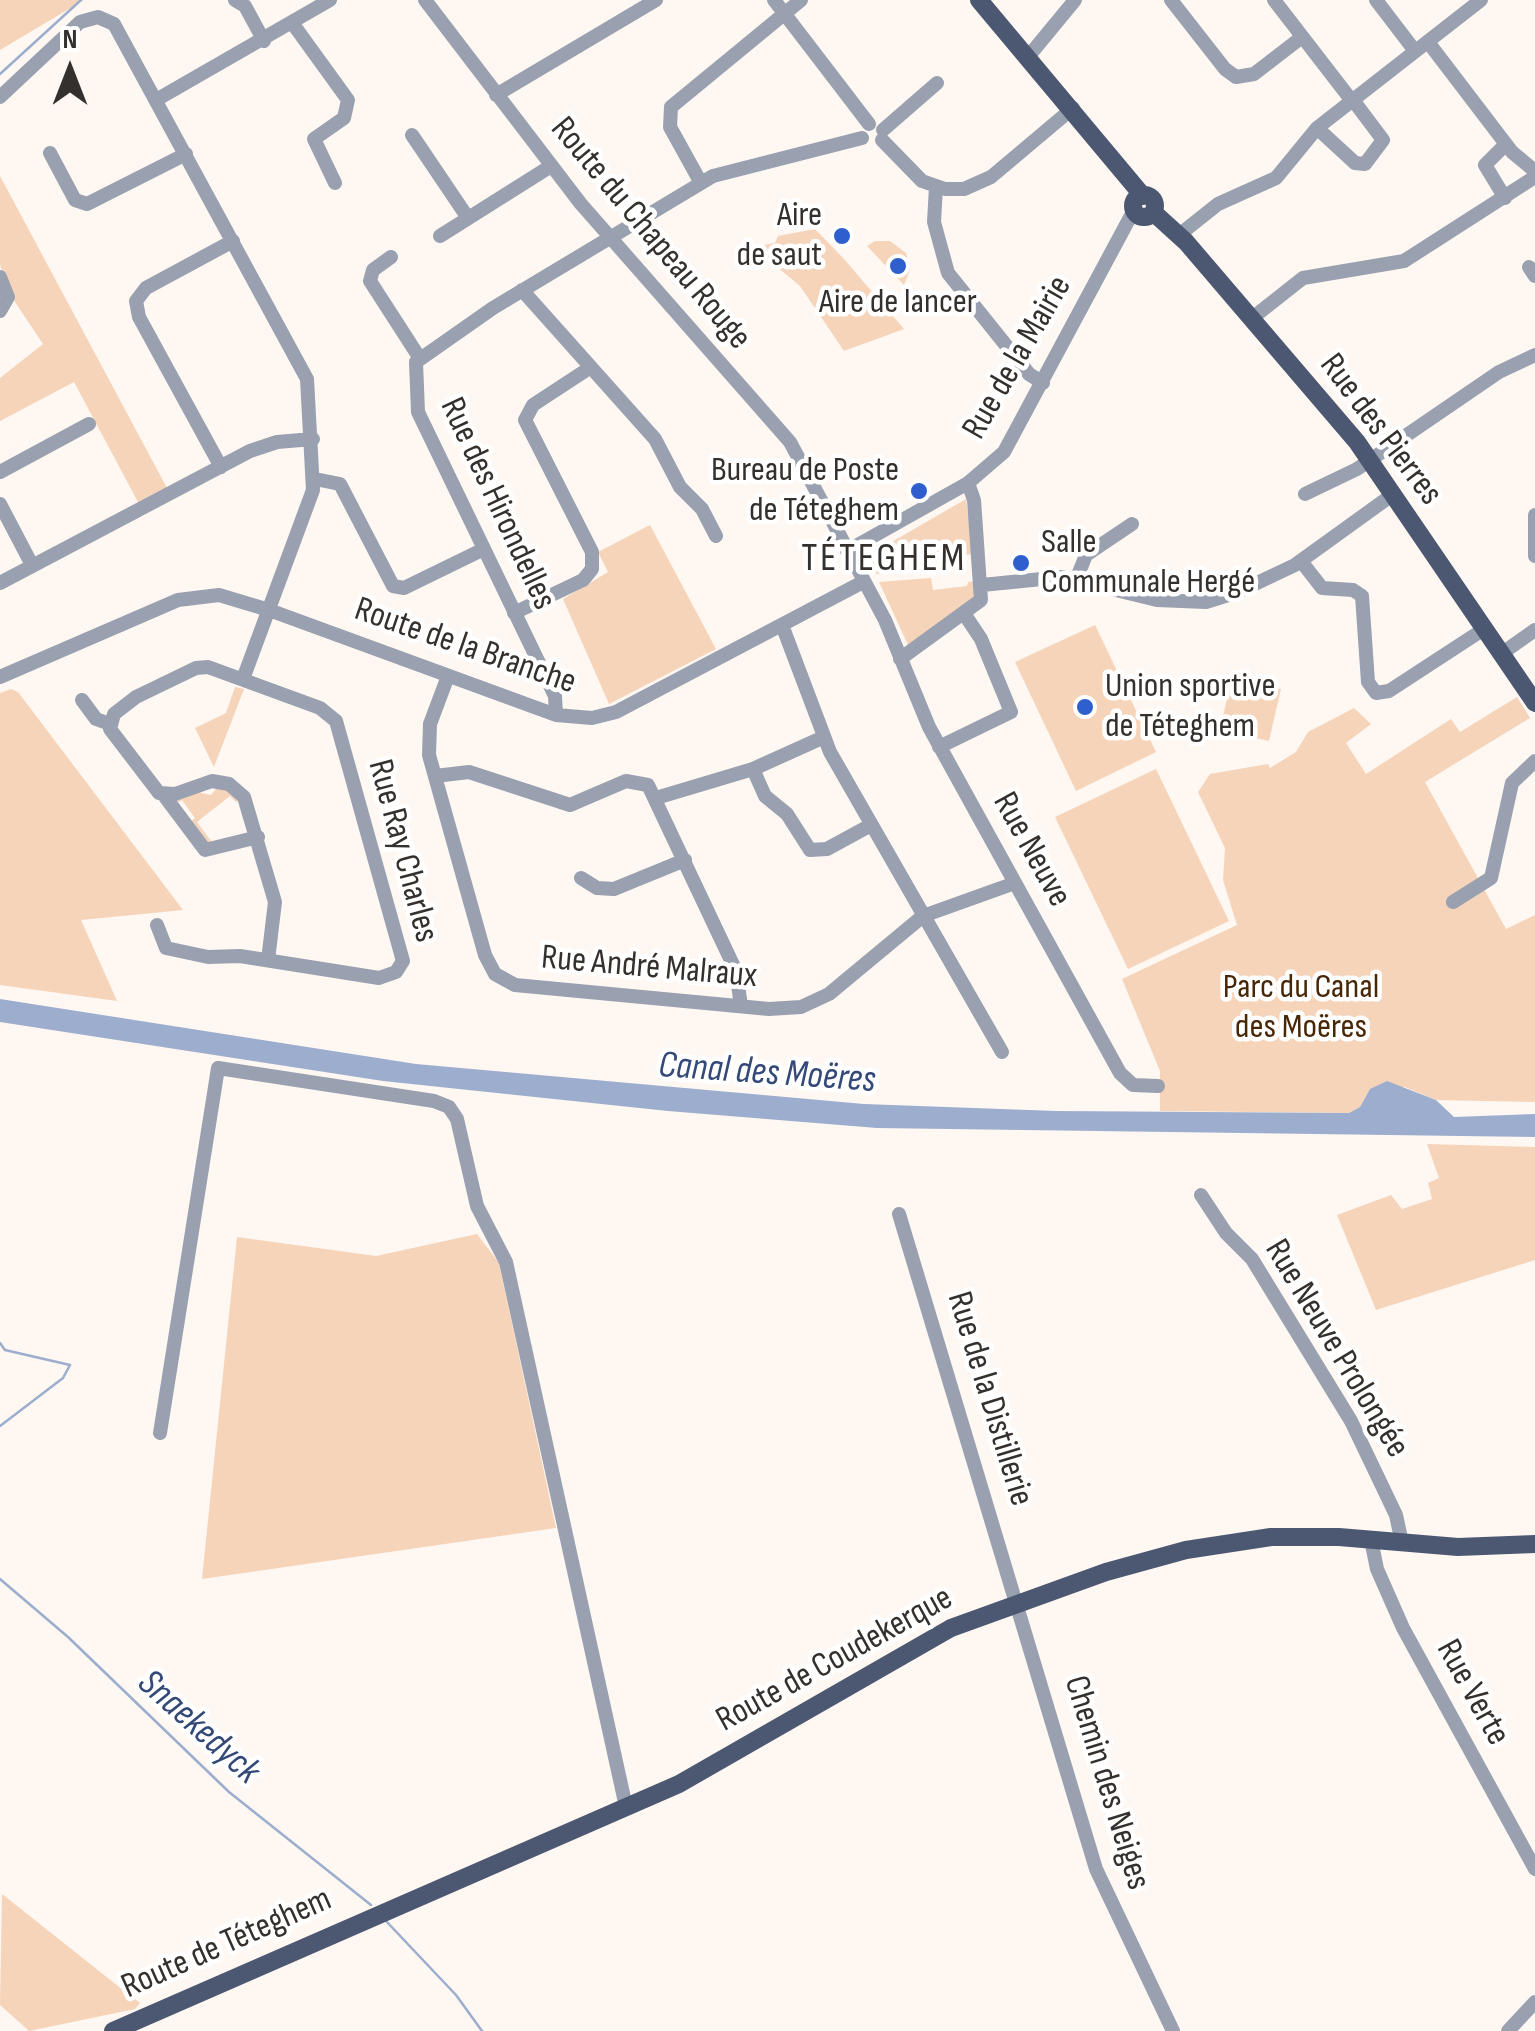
<!DOCTYPE html>
<meta charset="utf-8">
<style>
body{margin:0}
#map{position:relative;width:1535px;height:2031px;overflow:hidden;background:#fef7f2;font-family:"Sofia Sans Condensed",sans-serif}
canvas{display:block}
.north{position:absolute;left:20px;top:20px;width:100px;height:100px;-webkit-text-stroke:8px #fff;paint-order:stroke;rotate:0deg;font-size:28px;font-weight:700;line-height:40px;text-align:center;color:#34302d}
.north::after{content:'';display:block;margin:auto;width:35px;height:45px;background:#34302d;clip-path:polygon(50% 0,100% 100%,50% 72%,0 100%)}
</style>
<div id="map">
<canvas width="1535" height="2031"></canvas>
<div class="north">N</div>
</div>
<script>
const c = document.querySelector('canvas').getContext('2d');
c.lineJoin = 'round';
function fillPath(path, color) { c.fillStyle = color; c.fill(path, 'evenodd'); }
const poly = rows => new Path2D(rows.map(r => 'M' + r).join(''));
function stroke(path, color, width, dash) { c.strokeStyle = color; c.lineWidth = width; c.lineCap = dash ? 'butt' : 'round'; c.setLineDash(dash || []); c.stroke(path); }
function write(font, color, halo, rows, align = 'center') {
  c.font = font + ' "Sofia Sans Condensed",sans-serif'; c.lineWidth = 9; c.setLineDash([]); c.textBaseline = 'middle'; c.strokeStyle = halo; c.fillStyle = color; for (const [text, x, y, turn = 0] of rows) {
    c.save(); c.translate(x, y); c.rotate((+turn || 0) * Math.PI / 180); c.textAlign = isNaN(turn) ? turn : align; if (halo) c.strokeText(text, 0, 0); c.fillText(text, 0, 0); c.restore();
  }
}
const green = poly([
 [0,0,84,0,0,50],
 [0,176,167,488,138,502,74,382,0,421,0,378,43,344,15,302,0,265],
 [815,229,844,259,904,329,844,351,800,286,753,247,775,243,778,236],
 [875,241,890,241,906,253,910,270,904,285,867,246],
 [966,499,973,554,965,555,964,551,930,554,930,566,876,574,871,554],
 [650,525,716,649,609,704,563,599,608,572,598,552],
 [931,578,933,590,967,586,968,582,975,581,977,598,909,647,879,582],
 [1095,625,1156,752,1076,791,1015,662],
 [1232,677,1281,689,1269,741,1246,736,1247,724,1244,734,1220,729],
 [235,687,244,689,214,767,195,728,226,713],
 [11,689,18,692,183,910,81,920,117,1001,0,985,0,693],
 [1517,697,1530,718,1425,782,1506,929,1535,915,1535,1102,1436,1100,1405,1087,1370,1089,1360,1107,1349,1113,1160,1111,1160,1071,1122,979,1237,925,1223,880,1225,848,1198,792,1210,774,1268,764,1270,768,1296,752,1308,732,1354,708,1371,724,1346,743,1366,774,1451,719,1460,732],
 [1156,769,1229,921,1128,969,1055,817],
 [219,785,240,799,236,802,230,796,197,822,214,845,209,846,189,823,195,818,182,800,174,805,174,798,197,787,201,793,211,795],
 [1427,1144,1535,1147,1535,1260,1376,1310,1337,1215,1391,1195,1402,1209,1432,1199,1428,1183,1439,1178],
 [477,1234,499,1263,556,1528,202,1579,237,1237,376,1256],
 [2,1894,123,1990,140,2003,135,2009,29,2031,0,2005]
]);
const water = poly([
 [0,999,416,1064,864,1104,1056,1111,1349,1113,1360,1107,1370,1089,1387,1081,1436,1100,1454,1117,1535,1114,1535,1137,877,1128,668,1111,383,1081,0,1022]
]);
const stream = poly([
 [0,74,81,0],
 [0,1343,5,1350,70,1365,63,1378,0,1426],
 [0,1579,68,1637,229,1792,371,1905],
 [386,1921,456,1995,482,2031]
]);
const minor = poly([
 [235,0,245,6,264,41],
 [425,0,581,204,790,442,885,620,929,727,1120,1073,1133,1085,1158,1086],
 [774,0,869,124],
 [1171,0,1225,69,1236,77,1254,74,1302,37],
 [1274,0,1352,101],
 [1376,0,1415,51],
 [293,24,348,100,344,118,314,139,335,183],
 [1428,42,1512,152,1535,171],
 [1028,57,1075,0],
 [496,95,656,0],
 [0,97,80,22,98,17,114,24,307,379,313,490,243,679],
 [156,100,330,0],
 [1317,128,1355,163,1365,164,1383,140,1353,100],
 [883,130,937,83],
 [412,135,468,218],
 [882,140,922,181,945,189,964,189,991,177,1073,108],
 [50,153,75,200,87,204,186,154],
 [701,183,670,127,671,107,801,0],
 [936,187,934,222,948,273,1029,374,1043,383],
 [1505,198,1485,165,1506,144],
 [1179,235,1218,204,1276,178,1317,128,1481,0],
 [440,236,551,166],
 [391,257,373,270,370,281,419,357],
 [1529,267,1535,276],
 [0,277,8,297,0,311],
 [522,290,655,439,680,487,702,509,716,536],
 [1251,319,1303,278,1404,261,1535,177],
 [221,467,139,317,136,301,146,288,233,241],
 [0,472,89,424],
 [315,479,340,484,393,586,404,588,484,549],
 [1305,494,1357,469,1499,372,1535,355],
 [0,504,32,565],
 [1535,515,1535,556],
 [847,551,968,483,1004,452,1134,210],
 [1301,561,1322,588,1353,590,1362,596,1368,682,1376,693,1389,691,1484,629],
 [1076,580,1086,555,1132,524],
 [0,583,250,451,277,442,313,439],
 [982,585,1062,577,1157,600,1206,602,1238,592,1295,565,1392,495],
 [514,613,583,580,592,569,592,552,525,420,533,405,591,367],
 [782,625,830,752,1002,1052],
 [1501,654,1535,630],
 [900,659,981,600,974,500,968,483],
 [448,676,430,724,429,755,485,955,495,974,515,985,769,1009,801,1007,829,994,923,916,1015,883],
 [0,677,178,600,219,595,269,610,556,715,592,718,616,712,863,582],
 [82,700,96,719,110,724],
 [556,715,555,696,418,412,416,362,493,308,713,176,862,138],
 [939,747,1011,712,981,639,965,615],
 [753,769,765,796,787,814,810,850,827,849,871,825],
 [435,776,469,772,570,805,626,781,648,785,736,971,741,1006],
 [163,794,205,850,258,837],
 [656,798,753,769,824,737],
 [581,878,597,888,614,889,685,860],
 [1453,902,1491,878,1512,783,1535,761],
 [157,925,166,948,208,957,240,956,379,978,396,972,403,961,336,721,320,708,208,667,196,668,136,697,114,714,110,729,159,793,175,794,212,781,229,784,244,797,275,902,268,960],
 [1201,1195,1226,1233,1252,1259,1351,1421,1396,1515,1402,1543],
 [899,1214,1096,1869,1173,2031],
 [160,1433,218,1068,434,1101,449,1107,457,1119,477,1206,506,1262,626,1807],
 [1371,1540,1377,1569,1403,1628,1535,1869],
 [1508,2031,1535,2002]
]);
const major = poly([
 [979,0,1143,196],
 '1133 206a11 11 0 1 1 22 0a11 11 0 1 1-22 0Z',
 [1153,212,1186,242,1357,442,1535,703],
 [113,2031,679,1784,951,1628,1106,1572,1186,1550,1271,1537,1339,1537,1458,1547,1535,1544]
]);
const markers = [
 [842,236,10,"#2f5ecd"],
 [898,266,10,"#2f5ecd"],
 [919,491,10,"#2f5ecd"],
 [1021,563,10,"#2f5ecd"],
 [1085,707,10,"#2f5ecd"]
];
const poiNames = [
 ["Aire",822,216],
 ["de saut",822,256],
 ["Aire de lancer",898,303,"center"],
 ["Bureau de Poste",899,471],
 ["de Téteghem",899,511],
 ["Salle",1041,543,"left"],
 ["Communale Hergé",1041,583,"left"],
 ["Union sportive",1105,687,"left"],
 ["de Téteghem",1105,727,"left"]
];
const streetNames = [
 ["Route du Chapeau Rouge",650,234,50],
 ["Rue de la Mairie",1018,358,-60],
 ["Rue des Pierres",1380,430,53],
 ["Rue des Hirondelles",497,504,65],
 ["Route de la Branche",465,647,19],
 ["Rue Neuve",1031,850,61],
 ["Rue Ray Charles",402,851,75],
 ["Rue André Malraux",649,968,5],
 ["Rue Neuve Prolongée",1336,1349,59],
 ["Rue de la Distillerie",989,1399,73],
 ["Route de Coudekerque",835,1660,-29],
 ["Rue Verte",1472,1693,61],
 ["Chemin des Neiges",1106,1783,73],
 ["Route de Téteghem",227,1944,-24]
];
const parkNames = [
 ["Parc du Canal",1301,988],
 ["des Moëres",1301,1028]
];
const waterNames = [
 ["Canal des Moëres",767,1074,4],
 ["Snaekedyck",198,1728,42]
];
const quarterNames = [
 ["TÉTEGHEM",884,560]
];
fillPath(green, '#f6d4ba');
fillPath(water, '#9cadce');
stroke(stream, '#9cadce', 2.5);
stroke(minor, '#99a0af', 14);
stroke(major, '#4c5872', 18);
for (const [x, y, r, color] of markers) { const dot = new Path2D(); dot.arc(x, y, r, 0, 2 * Math.PI); c.fillStyle = color; c.fill(dot); stroke(dot, '#fff', 4); }
write('35px', '#34302d', '#fff', poiNames, 'right');
write('35px', '#34302d', '#fff', streetNames);
write('35px', '#482707', '#fff', parkNames);
write('italic 38px', '#344977', '#fff', waterNames);
c.letterSpacing = '2.5px';
write('40px', '#34302d', '#fff', quarterNames);
c.letterSpacing = '0px';
</script>
